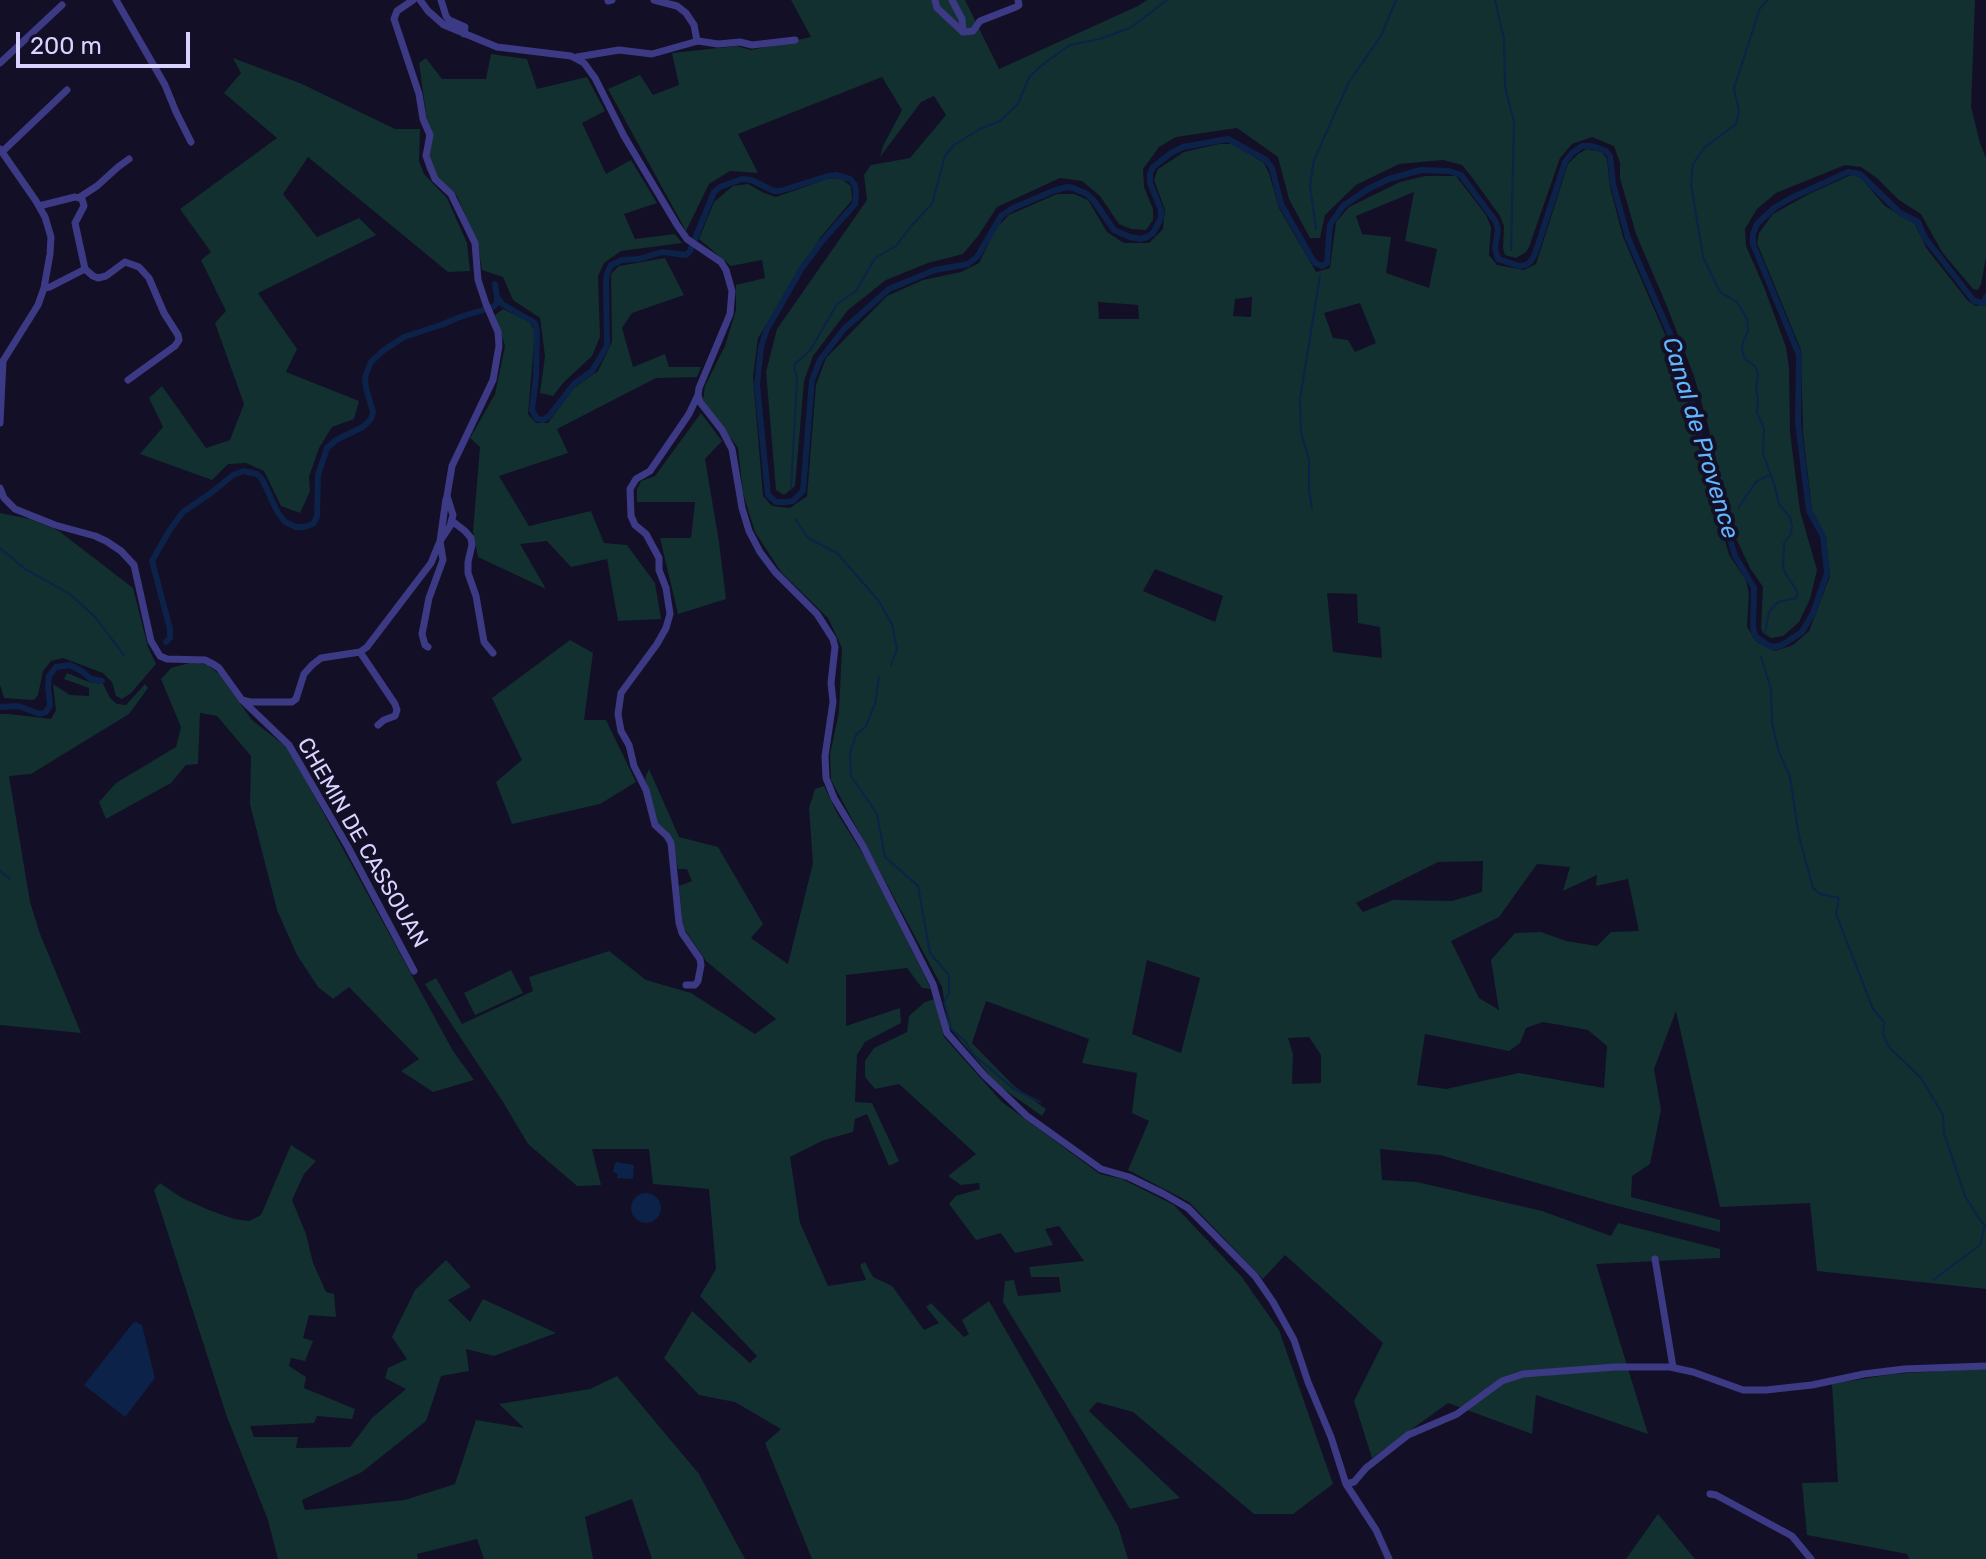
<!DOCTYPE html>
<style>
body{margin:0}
#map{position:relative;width:1986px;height:1559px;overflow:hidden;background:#130f26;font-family:Rubik,sans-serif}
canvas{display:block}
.scale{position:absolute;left:16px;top:32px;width:174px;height:36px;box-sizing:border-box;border:4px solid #d9d4ff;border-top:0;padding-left:10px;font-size:24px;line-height:28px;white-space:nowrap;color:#d9d4ff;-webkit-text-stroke:6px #130f26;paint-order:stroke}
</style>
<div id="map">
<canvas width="1986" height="1559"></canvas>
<div class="scale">200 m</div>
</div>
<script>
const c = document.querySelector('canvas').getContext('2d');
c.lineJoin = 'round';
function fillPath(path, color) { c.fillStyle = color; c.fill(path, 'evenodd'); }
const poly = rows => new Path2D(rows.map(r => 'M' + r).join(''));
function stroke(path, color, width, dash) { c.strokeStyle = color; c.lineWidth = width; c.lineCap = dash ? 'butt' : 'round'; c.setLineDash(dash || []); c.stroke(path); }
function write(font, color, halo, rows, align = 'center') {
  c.font = font + ' Rubik,sans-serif'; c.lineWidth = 8; c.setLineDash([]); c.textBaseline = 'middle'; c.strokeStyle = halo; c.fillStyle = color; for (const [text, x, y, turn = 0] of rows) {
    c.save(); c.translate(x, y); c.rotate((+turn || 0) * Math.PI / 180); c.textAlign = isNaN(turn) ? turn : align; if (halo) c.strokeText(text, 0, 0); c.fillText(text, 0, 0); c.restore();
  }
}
const green = poly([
 [791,0,965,0,999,69,1138,6,1147,0,1975,0,1971,107,1980,143,1986,158,1986,257,1981,284,1978,290,1973,289,1942,252,1921,214,1899,200,1878,179,1861,167,1845,165,1776,193,1757,209,1745,229,1746,246,1764,287,1786,347,1789,368,1790,432,1800,511,1817,570,1810,599,1799,622,1783,636,1771,638,1763,633,1761,628,1763,587,1750,568,1736,538,1715,464,1709,429,1694,376,1666,304,1636,234,1620,178,1620,163,1614,146,1592,137,1572,144,1560,158,1529,247,1526,252,1516,258,1505,255,1503,248,1504,226,1500,216,1471,176,1462,165,1443,160,1399,164,1356,185,1325,215,1320,238,1310,238,1289,199,1278,157,1237,128,1176,137,1159,147,1143,169,1144,187,1153,209,1153,220,1146,230,1131,229,1119,224,1100,196,1082,181,1060,178,997,207,978,236,963,254,928,263,886,280,848,310,813,356,804,381,795,486,784,495,776,490,766,372,777,329,867,200,864,175,871,165,910,158,946,115,934,96,921,102,880,157,883,146,902,110,882,77,738,134,758,173,730,171,709,184,686,231,608,89,640,75,653,95,679,85,672,53,737,46,751,50,811,37],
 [491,54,527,59,537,89,587,77,605,111,582,123,606,174,631,160,657,203,624,214,635,239,675,234,682,243,621,251,604,263,598,276,600,337,592,356,563,383,553,396,540,393,545,356,540,318,513,300,503,277,482,270,478,245,457,196,427,171,424,159,427,121,419,63,426,58,442,79,486,79],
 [233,58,302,84,395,129,420,129,419,161,424,174,447,198,467,243,470,271,448,272,308,157,283,194,317,237,359,218,376,235,258,293,297,349,286,372,359,401,354,419,332,427,319,448,309,477,310,491,300,513,281,506,264,471,246,463,228,464,212,480,140,454,163,427,149,398,162,386,206,448,230,440,244,404,215,323,226,311,201,260,211,252,180,209,277,138,224,93,241,73],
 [1219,144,1233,144,1264,163,1269,173,1279,208,1316,272,1330,268,1336,222,1349,207,1400,182,1425,176,1456,176,1486,215,1491,227,1489,255,1497,265,1524,270,1536,264,1568,164,1578,154,1587,149,1602,152,1607,159,1610,187,1623,237,1679,367,1698,443,1729,555,1746,580,1749,594,1747,627,1757,642,1775,651,1793,645,1809,631,1830,576,1826,537,1812,510,1803,433,1801,350,1757,243,1759,233,1773,214,1809,194,1851,175,1860,177,1885,206,1915,224,1927,249,1968,301,1976,306,1986,304,1986,1289,1817,1271,1810,1203,1720,1207,1676,1011,1654,1069,1661,1110,1650,1164,1632,1176,1631,1197,1720,1220,1720,1232,1610,1204,1440,1155,1380,1149,1382,1180,1417,1182,1542,1211,1611,1236,1618,1223,1720,1249,1720,1258,1596,1264,1648,1434,1536,1395,1532,1434,1448,1403,1372,1458,1354,1401,1383,1343,1285,1255,1263,1279,1189,1202,1128,1170,1149,1121,1132,1113,1137,1073,1082,1063,1089,1039,986,1001,972,1043,1014,1086,1046,1109,1042,1116,998,1085,948,1026,942,987,831,780,830,754,839,712,842,648,828,618,781,572,755,532,743,493,738,448,703,400,705,386,725,346,736,310,736,285,765,278,762,260,731,266,699,239,714,202,733,186,748,184,764,193,776,197,827,179,840,178,851,186,852,200,820,238,758,338,753,377,763,496,772,506,790,508,807,496,816,385,826,358,887,296,923,280,961,272,979,263,996,228,1009,215,1057,194,1074,194,1088,200,1107,232,1124,243,1149,243,1163,229,1165,210,1154,180,1158,169,1184,152],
 [1414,192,1405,241,1437,249,1429,288,1386,273,1391,237,1362,234,1356,216],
 [1252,297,1251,317,1233,316,1235,299],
 [1098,302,1138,305,1139,319,1099,319],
 [1360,303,1376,343,1355,352,1348,340,1333,338,1324,313],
 [1155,569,1223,596,1215,622,1143,591],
 [1327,593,1357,594,1358,623,1380,627,1382,658,1333,652],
 [1483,861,1482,892,1452,901,1393,900,1363,912,1356,903,1438,862],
 [1537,864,1570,867,1563,891,1597,875,1596,886,1628,879,1639,931,1611,932,1597,946,1566,941,1541,932,1515,933,1491,960,1499,1010,1479,998,1451,941,1499,917],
 [1147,960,1200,978,1181,1053,1132,1034],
 [1543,1022,1588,1030,1607,1046,1604,1088,1519,1073,1446,1089,1417,1085,1425,1034,1509,1051,1520,1043,1526,1028],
 [1309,1037,1321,1055,1321,1083,1292,1084,1293,1054,1288,1038],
 [665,258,684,295,632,313,622,328,633,367,665,354,669,367,701,367,697,377,656,378,557,429,568,453,499,476,529,526,591,511,604,543,627,545,655,583,661,619,618,621,607,559,571,567,547,541,520,544,546,589,478,557,473,531,480,447,470,438,495,394,505,346,495,315,503,309,530,322,535,332,528,414,536,423,548,423,574,388,598,371,612,342,611,274,619,266],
 [701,413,722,441,705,459,719,542,726,599,678,614,660,538,691,538,695,502,637,502,637,489,641,481,655,476],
 [0,513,30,519,59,531,133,588,148,647,156,664,131,693,122,699,116,696,112,682,103,673,63,658,51,661,43,671,38,695,34,700,4,698,0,685],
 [570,640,593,653,584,720,606,720,636,782,600,804,512,824,496,782,522,760,492,698],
 [193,662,208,665,219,674,252,720,288,748,453,1051,474,1080,433,1092,401,1071,419,1059,349,987,333,999,318,987,297,955,277,910,250,804,251,756,217,716,200,713,198,764,186,765,171,783,106,819,99,802,116,783,176,747,181,727,161,679,171,668],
 [67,673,89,682,103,684,110,698,117,704,126,705,145,684,148,688,129,714,31,774,9,776,30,902,40,934,81,1033,0,1025,0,714,9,714,51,719,56,710,53,684,70,695,89,696,89,688,64,679],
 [649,769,679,837,718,847,763,924,751,938,788,964,813,863,809,808,815,789,824,786,837,813,868,862,931,989,922,988,907,968,846,975,846,1026,900,1008,901,1023,865,1042,857,1055,855,1102,872,1103,899,1161,889,1166,867,1114,855,1119,853,1132,824,1140,790,1157,800,1223,828,1286,866,1280,860,1265,865,1262,873,1277,892,1286,924,1330,939,1323,926,1307,931,1303,964,1337,969,1334,962,1320,989,1301,1118,1526,1128,1559,812,1559,765,1443,781,1429,735,1402,699,1395,664,1358,692,1311,750,1363,757,1356,700,1296,716,1269,709,1189,653,1184,649,1149,592,1149,601,1185,577,1186,528,1144,503,1102,425,984,436,978,462,1024,533,991,529,977,609,951,646,980,691,993,755,1034,776,1019,706,961,683,927,679,886,692,881,687,869,678,869,672,838,658,824,645,778],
 [511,970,523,993,475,1015,464,993],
 [935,999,944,1037,1002,1102,1100,1174,1122,1179,1174,1205,1241,1276,1279,1330,1333,1484,1293,1514,1254,1514,1133,1412,1097,1402,1089,1411,1180,1498,1130,1509,1003,1302,1005,1281,1014,1280,1018,1296,1061,1292,1059,1277,1031,1277,1029,1267,1084,1261,1059,1226,1045,1229,1053,1245,1015,1253,1001,1233,976,1240,949,1204,956,1196,980,1189,979,1183,961,1185,948,1176,976,1154,899,1084,875,1089,865,1077,865,1061,874,1048,907,1032,909,1016,925,1002],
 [291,1145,316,1161,304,1174,292,1200,306,1234,313,1263,326,1292,334,1294,336,1317,309,1315,303,1338,313,1341,305,1361,291,1358,289,1366,306,1377,304,1388,355,1409,352,1419,317,1416,314,1423,250,1426,254,1437,298,1437,296,1448,350,1447,372,1418,406,1389,385,1378,388,1368,407,1359,392,1337,415,1290,446,1260,471,1287,448,1300,470,1322,483,1299,556,1333,494,1356,466,1349,469,1371,441,1376,426,1421,362,1472,302,1500,305,1510,405,1500,455,1484,476,1420,524,1428,499,1404,590,1389,617,1376,699,1474,745,1559,652,1559,632,1499,585,1517,593,1559,484,1559,477,1539,417,1554,418,1559,278,1559,268,1520,227,1417,154,1190,160,1183,182,1198,209,1210,234,1219,249,1221,261,1215],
 [1986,1368,1986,1559,1909,1559,1907,1554,1807,1535,1802,1483,1838,1482,1832,1384,1893,1374],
 [1658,1514,1695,1559,1626,1559]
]);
const water = poly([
 [617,1162,634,1165,633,1179,617,1178,618,1174,613,1172,615,1163],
 '631 1208a15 15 0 1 1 30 0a15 15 0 1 1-30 0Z',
 [136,1322,142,1325,155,1378,125,1417,84,1385,133,1323]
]);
const stream = poly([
 [1495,0,1504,39,1505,87,1514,122,1511,250],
 [1316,229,1310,186,1314,160,1349,82,1381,36,1396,0],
 [791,489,797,381,794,365,811,349,837,304,856,291,875,258,896,246,912,225,932,204,945,156,954,145,980,129,1000,121,1018,104,1029,77,1042,65,1070,45,1100,39,1130,28,1167,0],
 [1312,508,1309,491,1309,460,1301,433,1300,399,1320,276],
 [1738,508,1756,482,1769,475],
 [795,519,808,538,837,553,878,600,892,624,897,649,891,665],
 [0,548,25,569,70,594,95,617,124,655],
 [1765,632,1769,612,1778,602,1796,598,1798,593,1783,569,1784,543,1791,534,1792,526,1790,517,1779,504,1775,487,1763,453,1764,428,1757,413,1758,398,1756,389,1758,373,1755,366,1745,359,1742,351,1743,342,1748,331,1747,319,1737,302,1720,292,1703,257,1691,184,1693,164,1705,147,1736,124,1739,111,1734,88,1760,8,1768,0],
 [1761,657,1771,689,1772,723,1779,752,1790,777,1799,836,1813,888,1820,894,1839,898,1836,914,1873,1009,1884,1022,1883,1034,1889,1047,1921,1078,1943,1115,1944,1133,1965,1196,1980,1220,1985,1225,1980,1245,1933,1280],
 [879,677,875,704,866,726,856,735,850,753,851,776,877,814,885,857,918,886,930,953,949,975,949,993,944,1002,952,1030,965,1041,973,1054,1014,1089,1040,1102],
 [0,871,10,879]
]);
const canal = poly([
 [495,284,497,297],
 [497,297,502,304,535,323,537,331,536,377,532,410,537,419,543,420,549,416,574,384,592,371,607,346,606,282,607,274,611,265,622,260,639,259,662,252,686,255,690,251,714,192,720,187,742,179,751,180,774,191,780,191,828,176,836,175,850,179,855,185,856,192,855,204,823,240,802,268,767,329,761,347,757,385,768,495,776,502,785,502,793,501,803,491,812,380,820,360,844,329,889,289,935,270,968,264,977,257,1001,216,1013,208,1053,191,1067,187,1073,188,1087,194,1094,201,1114,230,1130,237,1140,239,1147,237,1153,233,1161,218,1161,210,1150,183,1150,174,1153,167,1171,153,1183,147,1228,139,1266,160,1272,168,1281,204,1311,257,1315,263,1322,266,1327,263,1330,225,1343,206,1368,189,1389,179,1421,170,1449,171,1461,175,1496,222,1498,230,1495,248,1498,259,1519,266,1526,265,1531,261,1535,254,1565,162,1572,153,1582,146,1592,146,1606,151,1610,156,1613,184,1628,238,1684,366,1702,447,1735,556,1754,588,1753,626,1755,636,1769,646,1775,647,1782,645,1802,632,1813,613,1827,573,1823,536,1809,511,1798,423,1799,355,1753,244,1753,234,1757,224,1774,208,1791,198,1848,172,1860,174,1900,213,1918,222,1925,238,1974,301,1983,303,1986,297],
 [166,642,170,638,170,629,152,561,169,531,183,512,211,493,233,475,244,471,257,474,262,479,278,513,285,522,296,527,304,527,313,524,317,517,318,475,327,448,336,440,363,427,371,419,373,412,366,388,365,377,371,362,384,350,404,337,441,325,460,317,493,307,497,303,497,297],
 [0,707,18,706,40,714,46,712,50,705,48,686,49,676,56,667,70,665,83,672,91,679,102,681]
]);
const street = poly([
 [116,0,165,85,176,112,191,142],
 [420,0,428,11,444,25,497,47,571,56,584,63,595,78,624,136,677,225,687,239,721,262,726,270,732,291,730,314,699,388,698,395,700,402,722,430,732,449,742,508,749,531,760,552,775,572,817,614,833,639,835,647,831,683,833,702,825,756,826,778,834,798,863,846,933,984,947,1033,984,1075,1027,1116,1101,1169,1129,1177,1164,1194,1188,1208,1255,1276,1273,1302,1294,1340,1308,1382,1331,1437,1346,1484,1376,1530,1389,1559],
 [441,0,446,16,449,20,465,27,464,34],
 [654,0,677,6,686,13,694,25,697,41],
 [935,0,937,8,963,32],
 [952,0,962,19,963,32],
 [608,1,612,0],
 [963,32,973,31,980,21,1016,7,1019,5,1018,0],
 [577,57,619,50,652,54,698,41,718,44,740,42,752,45,795,40],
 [0,63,62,5],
 [0,149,36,201,45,217,51,237,50,254,44,288,38,305,3,361,0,423],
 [2,152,67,90],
 [80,197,97,186,118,167,129,159],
 [39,206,75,197,82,199,84,206,75,223,85,269,93,276,98,278,106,276,125,262,139,267,149,278,164,313,178,335,179,340,175,346,128,380],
 [44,288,50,287,85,269],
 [0,488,4,498,15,509,55,525,95,536,106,541,121,551,134,565,151,641,160,656,167,659,205,660,213,664,219,668,242,700,289,745,348,847,414,971],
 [452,521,465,531,471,538,472,545,468,562,468,573,476,596,484,642,493,653],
 [428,647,425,645,422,634,424,624,429,598,443,560,440,541,446,499],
 [360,652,395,704,397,710,395,716,384,720,378,725],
 [242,700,250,702,292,702,296,699,304,674,312,665,321,658,360,652,367,647,431,563,440,541,450,526,453,515,447,496,452,466,493,380,499,346,498,332,486,304,478,280,475,243,451,194,435,179,426,156,430,135,423,119,419,94,394,19,397,11,413,0],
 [686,985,695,985,698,981,701,965,700,959,682,933,679,923,671,843,667,836,655,825,646,790,634,766,629,745,621,731,618,714,621,693,657,644,666,628,670,614,666,588,659,570,659,558,646,534,635,525,631,516,630,489,636,479,650,471,689,414,698,395],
 [1655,1259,1673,1367],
 [1346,1484,1354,1482,1366,1468,1408,1435,1457,1414,1502,1381,1523,1374,1615,1367,1670,1367,1693,1372,1743,1390,1766,1390,1812,1385,1864,1374,1904,1369,1986,1366],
 [1710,1494,1716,1495,1792,1536,1811,1559]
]);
const streetNames = [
 ["CHEMIN DE CASSOUAN",362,843,60]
];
const waterNames = [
 ["Canal de Provence",1700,438,73]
];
fillPath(green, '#12302f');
fillPath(water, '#0c2248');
stroke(stream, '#0c2248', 2);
stroke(canal, '#0c2248', 6);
stroke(street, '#3d3a85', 7);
write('22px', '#d9d4ff', '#130f26', streetNames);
write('italic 24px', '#62b6ff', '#130f26', waterNames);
</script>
